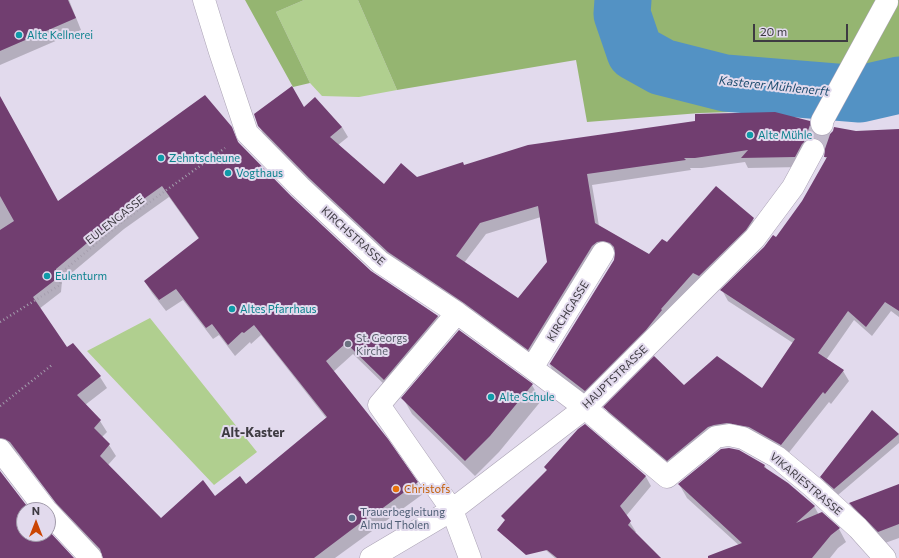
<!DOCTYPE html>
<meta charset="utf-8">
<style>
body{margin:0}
#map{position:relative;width:899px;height:558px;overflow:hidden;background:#e2daed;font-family:Commissioner,sans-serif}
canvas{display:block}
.north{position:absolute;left:16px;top:502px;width:40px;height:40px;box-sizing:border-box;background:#e2daed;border:1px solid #a09aa9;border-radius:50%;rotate:0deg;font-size:11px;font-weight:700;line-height:16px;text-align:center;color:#3e3b42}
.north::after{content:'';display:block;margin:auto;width:14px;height:18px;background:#cb4503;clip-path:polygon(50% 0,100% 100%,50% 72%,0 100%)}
.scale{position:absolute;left:753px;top:24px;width:95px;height:18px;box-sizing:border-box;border:2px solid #3e3b42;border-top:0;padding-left:5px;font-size:12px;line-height:14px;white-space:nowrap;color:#3e3b42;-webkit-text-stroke:3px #e2daed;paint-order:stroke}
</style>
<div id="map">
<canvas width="899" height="558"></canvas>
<div class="north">N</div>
<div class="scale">20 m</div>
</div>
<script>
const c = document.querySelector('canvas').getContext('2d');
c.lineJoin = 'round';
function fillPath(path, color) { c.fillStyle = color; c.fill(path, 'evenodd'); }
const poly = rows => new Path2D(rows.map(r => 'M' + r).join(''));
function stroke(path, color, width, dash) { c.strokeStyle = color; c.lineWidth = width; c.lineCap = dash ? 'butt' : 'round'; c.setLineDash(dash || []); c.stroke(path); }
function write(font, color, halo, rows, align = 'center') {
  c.font = font + ' Commissioner,sans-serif'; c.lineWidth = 4; c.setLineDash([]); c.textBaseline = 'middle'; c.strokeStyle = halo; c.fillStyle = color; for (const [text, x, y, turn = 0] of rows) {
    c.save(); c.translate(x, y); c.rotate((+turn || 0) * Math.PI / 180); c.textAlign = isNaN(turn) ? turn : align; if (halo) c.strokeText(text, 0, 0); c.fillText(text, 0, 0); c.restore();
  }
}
const green = poly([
 [304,0,358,0,397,90,359,97,322,96,310,83,276,12],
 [150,318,257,452,214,485,87,351]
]);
const forest = poly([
 [245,0,304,0,276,12,310,83,293,87],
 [358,0,899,0,899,107,700,113,587,122,576,60,397,90]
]);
const shadow = poly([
 [0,0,69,0,81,30,0,65],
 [0,98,58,203,231,128,240,146,291,197,371,272,438,316,444,328,391,391,353,354,333,372,417,483,423,494,335,558,104,558,64,514,18,454,12,450,0,451],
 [169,197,199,239,145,282,152,293,166,311,183,300,213,339,219,335,235,356,250,342,251,344,261,335,327,419,246,485,161,519,108,465,116,456,109,445,102,437,107,432,100,421,85,405,107,388,100,377,73,344,67,348,39,309,61,292,62,281,124,229],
 [304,108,342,127,348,137,338,145,384,186,464,166,809,122,816,136,822,137,856,132,899,130,899,317,891,311,872,336,854,320,826,360,843,371,849,381,831,404,829,402,787,455,734,433,674,471,611,418,605,407,684,386,762,389,793,343,728,301,722,290,776,239,803,201,827,160,825,157,825,149,819,148,801,167,748,168,745,162,702,168,690,168,691,170,592,185,599,226,650,255,667,244,753,219,759,229,591,400,555,375,550,365,615,260,617,253,609,251,535,360,395,262,316,188,265,137,259,126],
 [541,217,548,262,518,299,464,263,486,234],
 [532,385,541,401,499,452,475,476,412,414,403,398],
 [585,425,646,477,651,486,626,516,636,532,634,533,659,558,555,558,512,521,547,470],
 [899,434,899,443,838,495,825,483,821,477],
 [765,466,767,470,814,506,819,515,839,529,846,542,838,548,830,558,753,558,687,498,679,484],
 [899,485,899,538,885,543,857,514,850,503]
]);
const river = poly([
 [623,0,622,14,635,52,662,67,725,83,860,94,899,85]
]);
const building = poly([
 [0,0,68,0,76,18,0,51],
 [292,86,304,107,315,97,342,127,330,137,384,184,401,163,417,177,463,162,464,165,528,145,695,121,695,114,775,112,810,121,811,131,816,135,822,136,829,135,833,131,834,127,856,131,899,129,899,311,885,302,866,327,848,311,818,353,844,370,825,394,823,392,781,445,749,427,727,423,714,425,708,427,667,461,603,407,654,356,684,385,717,356,762,388,795,339,720,290,764,247,773,235,776,237,802,201,827,157,824,157,825,150,823,143,819,139,812,138,807,139,802,144,795,157,741,158,748,150,695,158,684,158,686,160,587,174,595,223,649,254,662,239,667,242,716,186,754,218,746,230,699,276,693,273,661,309,662,310,646,330,585,391,550,364,549,365,614,260,615,253,614,247,610,243,603,241,597,242,592,246,528,350,464,303,388,252,309,178,258,126,254,114],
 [538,206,547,262,518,298,456,256,480,223],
 [205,95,232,127,238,142,291,196,371,271,438,316,384,380,346,343,326,361,388,439,418,482,372,516,371,515,314,558,103,558,100,549,56,503,10,442,5,439,0,438,0,230,14,221,0,196,0,96,58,201],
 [162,186,199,238,144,281,159,300,176,289,206,328,212,324,228,345,242,332,244,333,254,325,327,417,246,484,240,476,215,496,203,480,161,518,100,456,110,444,94,428,101,420,77,395,101,376,73,343,67,347,33,297,55,280,56,269,117,218],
 [459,330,533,384,490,436,465,461,401,398],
 [872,410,899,434,834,489,820,477],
 [585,424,646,476,620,506,631,521,628,525,661,558,557,558,547,550,526,555,497,530,505,520,501,516,547,470,544,467,578,429],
 [729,448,739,450,765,465,764,467,788,483,815,506,796,523,822,512,840,528,831,535,812,558,708,558,708,556,742,543,678,484,721,449],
 [0,471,30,510,24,510,24,534,48,534,48,530,74,558,0,558],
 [899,484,899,524,878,532,849,503]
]);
const minorTunnel = poly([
 [813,150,822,124]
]);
const path = poly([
 [0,322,60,285,62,272,122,222,225,148],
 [0,406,52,365]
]);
const minor = poly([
 [204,0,220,52,247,133,300,187,380,262,457,313,532,368,585,408,667,477,716,437,729,435,743,438,777,457,813,487,858,528,885,558],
 [822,124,822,121,887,2],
 [457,313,379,405,452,510,470,558],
 [532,368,603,253],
 [0,450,46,510],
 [48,512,91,558],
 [371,558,452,510,585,408,755,238,793,187,813,150]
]);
const markers = [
 [19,35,4,"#0f9aa8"],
 [750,135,4,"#0f9aa8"],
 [161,158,4,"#0f9aa8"],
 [228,173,4,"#0f9aa8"],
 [47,276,4,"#0f9aa8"],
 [232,309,4,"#0f9aa8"],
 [348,344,4,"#6b7280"],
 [491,397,4,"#0f9aa8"],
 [396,489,4,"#e8710a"],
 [352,518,4,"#5c6f8a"]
];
const cultureNames = [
 ["Alte Kellnerei",27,35],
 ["Alte Mühle",758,135],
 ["Zehntscheune",169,158],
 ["Vogthaus",236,173],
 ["Eulenturm",55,276],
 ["Altes Pfarrhaus",240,309],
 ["Alte Schule",499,397]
];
const streetNames = [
 ["EULENGASSE",115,220,-38],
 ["KIRCHSTRASSE",353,236,42],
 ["KIRCHGASSE",568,311,-58],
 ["HAUPTSTRASSE",615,377,-44],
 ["VIKARIESTRASSE",806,484,40]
];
const worshipNames = [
 ["St. Georgs",356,338],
 ["Kirche",356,351]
];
const foodNames = [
 ["Christofs",404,489]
];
const serviceNames = [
 ["Trauerbegleitung",360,512],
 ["Almud Tholen",360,525]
];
const waterNames = [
 ["Kasterer Mühlenerft",774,86,6]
];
const quarterNames = [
 ["Alt-Kaster",253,433]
];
fillPath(green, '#b0cf8f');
fillPath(forest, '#95b571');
fillPath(shadow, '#0003');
stroke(river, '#5392c4', 57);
fillPath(building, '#713e70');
stroke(minorTunnel, '#c1bacb', 22, [22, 11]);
stroke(minor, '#aba3b5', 23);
stroke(path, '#a49ead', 2.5, [1, 3]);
stroke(minor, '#fff', 22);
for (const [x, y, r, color] of markers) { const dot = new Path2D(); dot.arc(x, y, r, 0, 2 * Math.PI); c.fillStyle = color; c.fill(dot); stroke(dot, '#e2daed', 1.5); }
write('11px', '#0d838f', '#e2daed', cultureNames, 'left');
write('11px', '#3e3b42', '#e2daed', streetNames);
write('11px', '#5b616d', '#e2daed', worshipNames, 'left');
write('11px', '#c56008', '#e2daed', foodNames, 'left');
write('11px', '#4e5e75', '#e2daed', serviceNames, 'left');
write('italic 12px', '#1d4c6f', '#e2daed', waterNames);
write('bold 13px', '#3e3b42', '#e2daed', quarterNames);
</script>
